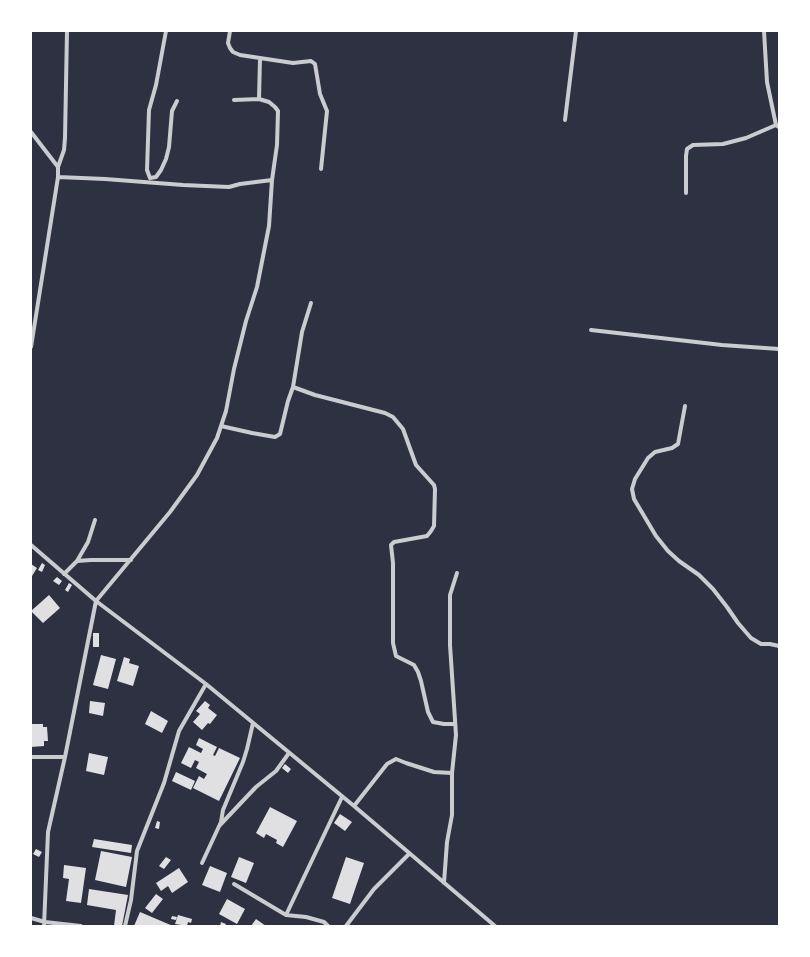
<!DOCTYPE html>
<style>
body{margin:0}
#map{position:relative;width:810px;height:957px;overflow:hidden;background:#2d3142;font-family:Overpass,sans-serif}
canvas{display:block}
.frame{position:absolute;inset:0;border:32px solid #fff;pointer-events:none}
</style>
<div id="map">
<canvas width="810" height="957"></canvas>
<div class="frame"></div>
</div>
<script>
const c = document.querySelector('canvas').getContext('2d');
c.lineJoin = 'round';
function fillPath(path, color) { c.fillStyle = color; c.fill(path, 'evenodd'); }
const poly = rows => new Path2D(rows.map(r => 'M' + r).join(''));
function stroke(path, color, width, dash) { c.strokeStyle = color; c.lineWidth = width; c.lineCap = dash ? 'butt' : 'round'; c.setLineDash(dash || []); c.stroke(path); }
const building = poly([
 [42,563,45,565,42,572,38,570],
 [31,564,37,568,32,576,31,575],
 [57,577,62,581,59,585,53,581],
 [69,583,72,585,68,592,65,590],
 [49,595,60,608,43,623,31,611],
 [93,633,99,633,99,647,93,647],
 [101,655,116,659,108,689,93,685],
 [124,657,130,659,129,663,139,666,133,686,117,681],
 [90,701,105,703,103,716,89,713],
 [205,701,210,705,208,708,217,715,210,724,208,723,202,730,193,722,200,714,196,711],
 [151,711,168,721,162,733,145,724],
 [31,724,43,724,43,727,47,727,48,741,44,741,44,746,31,747],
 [199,738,217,747,213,755,215,756,219,748,240,758,219,801,193,788,199,776,204,779,207,774,196,768,199,762,195,760,191,768,181,763,189,747,201,753,203,749,196,745],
 [89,753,108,757,104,775,86,771],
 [285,764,291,769,288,773,282,768],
 [176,772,195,781,191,790,172,781],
 [270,807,297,821,283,847,276,843,277,840,266,834,264,838,256,833],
 [340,814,352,822,345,831,334,823],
 [157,821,160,822,159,829,155,828],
 [94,839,132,845,131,853,92,847],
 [36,849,42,852,39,857,33,854],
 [101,851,132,857,126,887,95,880],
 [166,857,171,860,164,869,159,866],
 [239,857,254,863,246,883,231,877],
 [346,857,364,863,350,904,332,898],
 [64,865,86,868,81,903,66,901,69,879,63,878],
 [210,866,227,873,220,892,202,885],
 [179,868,188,882,172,893,168,886,161,891,156,883],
 [89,889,128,895,122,926,114,926,116,910,87,905],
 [156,894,163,899,152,913,145,908],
 [227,899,245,909,237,924,219,914],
 [140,912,173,926,134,926],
 [178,915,192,919,191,923,188,922,187,926,175,924],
 [172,916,177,917,176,920,171,919],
 [256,919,266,926,251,926],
 [221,922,226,924,225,926,220,926]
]);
const minor = poly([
 [166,31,156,85,149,110,147,170,150,178,156,177,161,170,166,159,169,147,172,111,177,101],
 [230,31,228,43,230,48,233,52,240,55,293,63,311,61,315,64,320,94,327,111,321,169],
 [764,31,767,82,776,125,779,127],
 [259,99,260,59],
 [565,120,576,31],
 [31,132,58,167],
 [58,177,105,179,183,185,229,187,240,184,272,180,277,145,278,111,275,107,269,102,259,99,234,100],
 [686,193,686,156,687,149,693,145,723,144,746,138,776,125],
 [591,330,722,345,779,349],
 [31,347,58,177,58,167,64,150,65,138,67,31],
 [293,387,315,395,385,413,393,417,403,429,416,465,434,485,435,489,434,526,431,531,427,536,394,542,391,545,393,563,393,643,396,656,414,665,418,672,421,681,428,712,433,722,444,724,455,724],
 [685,406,678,444,672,448,655,452,648,458,635,479,632,489,634,499,656,536,668,551,679,561,699,575,713,589,727,607,738,623,751,638,761,644,770,644,779,646],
 [221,426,252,433,275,437,280,434,288,401,293,387,302,332,311,303],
 [31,545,96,601,206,684,354,806,495,926],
 [77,561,91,560,131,560],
 [64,574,77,561,88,542,95,520],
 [31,757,65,757],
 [354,806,387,764,396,759,406,763,434,772,452,773],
 [220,825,256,787,276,771,289,753],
 [202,863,221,822,223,810,243,762,247,749,253,723],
 [444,883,447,842,452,815,452,773,456,735,450,645,450,595,457,573],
 [234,884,286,915],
 [31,918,45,922,81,926],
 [44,926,48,832,65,757,96,601,170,512,197,475,217,438,226,411,234,369,246,321,257,287,269,226,272,180],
 [125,926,131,900,137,851,164,783,179,731,206,684],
 [328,926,324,922,306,917,286,915,342,797],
 [346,926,374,889,409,854]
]);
fillPath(building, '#e0e0e3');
stroke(minor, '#caccd0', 4);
</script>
